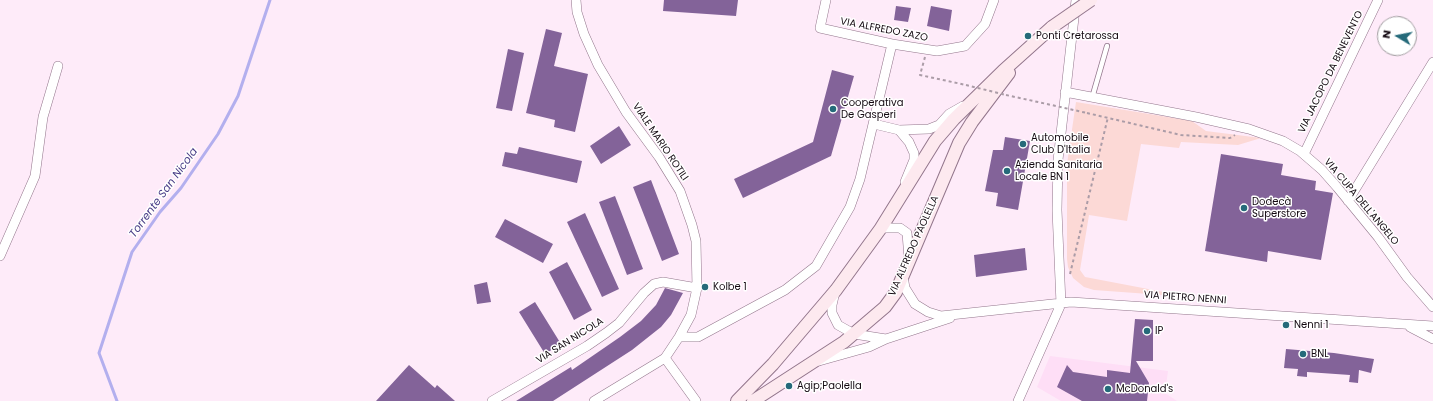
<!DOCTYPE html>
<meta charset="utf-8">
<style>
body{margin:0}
#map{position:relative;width:1433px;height:401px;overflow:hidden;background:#feebf9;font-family:Poppins,sans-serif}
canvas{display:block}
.north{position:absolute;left:1377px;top:16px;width:40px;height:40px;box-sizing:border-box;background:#fff;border:1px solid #a19da0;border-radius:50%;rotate:280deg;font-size:11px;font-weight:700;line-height:16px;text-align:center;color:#130911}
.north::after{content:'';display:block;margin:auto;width:14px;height:18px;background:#256a7a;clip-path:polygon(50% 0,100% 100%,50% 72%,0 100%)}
</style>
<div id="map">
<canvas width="1433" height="401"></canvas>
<div class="north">N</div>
</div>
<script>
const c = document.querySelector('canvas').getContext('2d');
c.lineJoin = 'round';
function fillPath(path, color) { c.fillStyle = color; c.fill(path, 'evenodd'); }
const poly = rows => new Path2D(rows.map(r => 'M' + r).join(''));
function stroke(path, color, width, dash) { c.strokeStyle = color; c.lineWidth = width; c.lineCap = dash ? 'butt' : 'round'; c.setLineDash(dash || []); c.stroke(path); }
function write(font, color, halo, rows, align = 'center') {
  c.font = font + ' Poppins,sans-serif'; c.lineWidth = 3; c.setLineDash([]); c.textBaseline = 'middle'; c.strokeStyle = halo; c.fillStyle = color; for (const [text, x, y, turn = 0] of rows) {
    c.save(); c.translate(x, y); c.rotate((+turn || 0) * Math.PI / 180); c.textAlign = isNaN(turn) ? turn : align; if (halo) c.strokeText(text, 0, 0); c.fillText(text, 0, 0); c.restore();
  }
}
const built = poly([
 [1050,356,1168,371,1165,393,1177,401,1061,401,1037,387]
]);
const green = poly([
 [1076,102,1192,121,1206,131,1261,138,1238,145,1181,142,1179,148,1141,144,1127,221,1089,215,1080,270,1085,277,1190,297,1094,290,1084,287,1073,278,1068,267,1067,259,1067,164]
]);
const stream = poly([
 [117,401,99,353,132,252,160,212,181,188,218,134,238,96,270,0]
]);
const building = poly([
 [664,0,738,0,736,16,663,11],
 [896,6,911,8,908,22,894,20],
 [931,6,952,10,949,31,927,26],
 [546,29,562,33,554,66,588,74,575,132,554,127,555,120,526,113],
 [508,49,524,53,512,111,496,108],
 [832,70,854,76,831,156,743,198,734,179,813,142],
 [619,126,631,145,601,164,590,146],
 [1005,137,1030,141,1018,210,996,206,998,193,985,191,993,150,1003,150],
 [519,147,582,161,577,183,502,166,505,152,517,154],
 [1221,154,1283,164,1281,175,1316,181,1315,190,1333,193,1321,260,1268,251,1267,262,1205,251],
 [651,180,679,254,662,261,633,187],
 [615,196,643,269,627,275,599,202],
 [585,213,619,289,602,297,567,222],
 [505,219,553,244,543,263,495,237],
 [1025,248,1027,270,976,277,974,255],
 [567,262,592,310,574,320,549,272],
 [487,282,491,302,477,304,474,285],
 [665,288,683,293,671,315,661,327,632,350,553,401,516,401,571,367,572,370,620,337,641,321,656,305],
 [535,302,561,344,545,354,519,312],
 [1135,319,1153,320,1153,361,1136,361,1149,383,1147,401,1082,401,1057,387,1067,365,1073,372,1107,377,1107,370,1130,373],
 [1286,349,1334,353,1374,359,1371,373,1359,370,1358,383,1349,382,1350,375,1307,372,1307,377,1297,376,1298,369,1284,368],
 [409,365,435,388,437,385,455,401,376,401]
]);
const path = poly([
 [925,57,920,75,966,85],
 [1006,95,1047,104],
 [1087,113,1181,135,1230,138,1235,135],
 [1070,274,1108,117]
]);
const service = poly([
 [1092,98,1107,46]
]);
const minor = poly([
 [576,0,577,12,584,34,598,65,626,112,659,157,680,191,692,225,696,241,697,288,691,315,679,337,665,358,594,401],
 [826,0,820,28,892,44,937,51,965,46,985,24,994,0],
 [1065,92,1196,117,1249,129,1283,141,1300,151,1322,170,1337,187,1378,237,1407,277,1433,307],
 [874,124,899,130,929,129,939,125,949,114,963,106],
 [899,130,909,142,914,153,914,160,905,182],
 [1304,154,1378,0],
 [1348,201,1433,62],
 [881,228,900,228,907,233,909,259],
 [0,256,35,176,43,117,58,66],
 [903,276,905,288,915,304,928,312,941,316,1071,302,1433,326],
 [835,292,832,305,832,313,838,325,854,334,886,339,950,318],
 [1410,327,1433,339],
 [679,337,698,337,785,290,816,266,850,207,860,179,892,44],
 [665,358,696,401],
 [819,361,869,347,886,339],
 [492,401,587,346,606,333,619,323,644,293,654,284,663,282,697,288],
 [1018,401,1061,304,1057,210,1058,160,1076,0]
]);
const secondary = poly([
 [737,401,773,364,836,290,881,228,935,141,954,119,1003,71,1052,27],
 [753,401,844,342,885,307,896,292,959,143,972,122,1009,73]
]);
const pathBridge = poly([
 [966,85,1006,95],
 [1047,104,1087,113]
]);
const secondaryBridge = poly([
 [1052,27,1091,0]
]);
const markers = [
 [1028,36,4,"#256a7a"],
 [833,109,4,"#256a7a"],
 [1023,144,4,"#256a7a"],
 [1007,171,4,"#256a7a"],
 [1244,208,4,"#256a7a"],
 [705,287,4,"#256a7a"],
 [1286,325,4,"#256a7a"],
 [1147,331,4,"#256a7a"],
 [1303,354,4,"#256a7a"],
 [789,386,4,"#256a7a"],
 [1108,389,4,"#256a7a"]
];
const streetNames = [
 ["VIA ALFREDO ZAZO",884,30,11],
 ["VIA JACOPO DA BENEVENTO",1331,72,-64],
 ["VIALE MARIO ROTILI",660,142,56],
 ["VIA CUPA DELL'ANGELO",1361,202,50],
 ["VIA ALFREDO PAOLELLA",914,246,-66],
 ["VIA PIETRO NENNI",1185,298,4],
 ["VIA SAN NICOLA",570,341,-32]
];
const poiNames = [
 ["Ponti Cretarossa",1036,36],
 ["Cooperativa",841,103],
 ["De Gasperi",841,115],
 ["Automobile",1031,138],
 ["Club D'Italia",1031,150],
 ["Azienda Sanitaria",1015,165],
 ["Locale BN 1",1015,177],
 ["Dodecà",1252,202],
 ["Superstore",1252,214],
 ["Kolbe 1",713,287],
 ["Nenni 1",1294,325],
 ["IP",1155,331],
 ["BNL",1311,354],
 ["Agip;Paolella",797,386],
 ["McDonald's",1116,389]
];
const waterNames = [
 ["Torrente San Nicola",164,193,-54]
];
fillPath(built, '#fedef6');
fillPath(green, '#fcd9d6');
stroke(stream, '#b3afee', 3);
fillPath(building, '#836399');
stroke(service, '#93768c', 6);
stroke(minor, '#93768c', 10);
stroke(secondary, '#93768c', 14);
stroke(path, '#ab9ca7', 2, [3, 3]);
stroke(service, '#fff', 4.5);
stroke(minor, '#fff', 9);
stroke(secondary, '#fde9ef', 12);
stroke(secondaryBridge, '#93768c', 14, []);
stroke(pathBridge, '#ab9ca7', 2, [3, 3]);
stroke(secondaryBridge, '#fde9ef', 12);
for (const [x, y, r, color] of markers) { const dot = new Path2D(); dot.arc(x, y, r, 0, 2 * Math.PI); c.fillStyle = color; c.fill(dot); stroke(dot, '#fff', 1.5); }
write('10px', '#130911', '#fff', streetNames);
write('10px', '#130911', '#fff', poiNames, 'left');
write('italic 11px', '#483c86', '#fff', waterNames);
</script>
